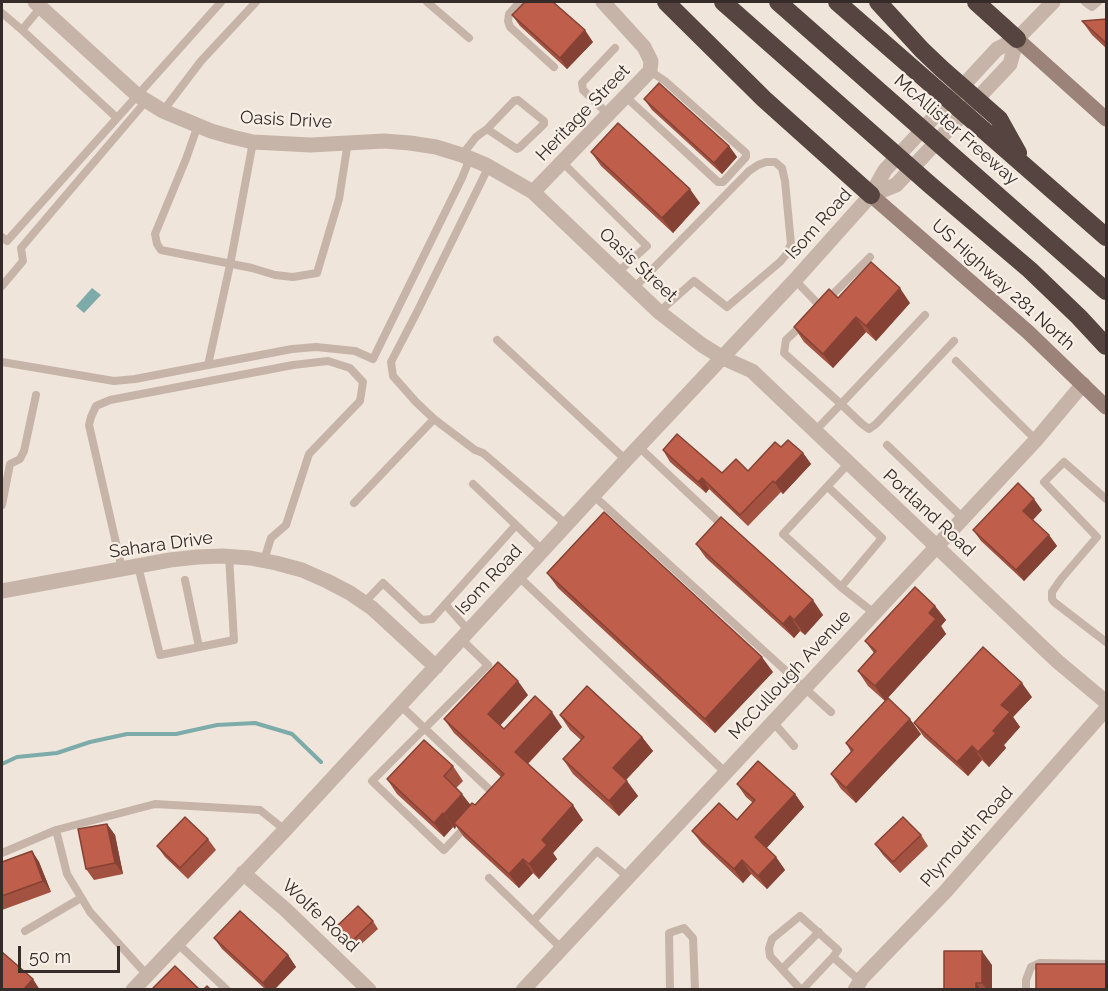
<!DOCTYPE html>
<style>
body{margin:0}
#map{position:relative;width:1108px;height:991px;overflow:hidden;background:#f0e5db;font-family:Raleway,sans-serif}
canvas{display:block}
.frame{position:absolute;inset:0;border:3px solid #352b28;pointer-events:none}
.scale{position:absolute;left:18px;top:946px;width:102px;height:27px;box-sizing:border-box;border:3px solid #352b28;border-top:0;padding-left:8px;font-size:18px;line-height:21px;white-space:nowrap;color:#352b28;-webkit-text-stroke:4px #f8efe7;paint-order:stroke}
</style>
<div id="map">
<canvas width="1108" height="991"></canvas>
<div class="frame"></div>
<div class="scale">50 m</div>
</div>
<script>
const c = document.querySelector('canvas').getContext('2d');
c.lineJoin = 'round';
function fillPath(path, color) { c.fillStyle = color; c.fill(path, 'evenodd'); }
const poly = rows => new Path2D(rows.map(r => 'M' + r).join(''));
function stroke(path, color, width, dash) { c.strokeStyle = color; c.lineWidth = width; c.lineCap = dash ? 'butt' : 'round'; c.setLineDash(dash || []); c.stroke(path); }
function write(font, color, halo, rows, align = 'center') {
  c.font = font + ' Raleway,sans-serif'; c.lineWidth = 4.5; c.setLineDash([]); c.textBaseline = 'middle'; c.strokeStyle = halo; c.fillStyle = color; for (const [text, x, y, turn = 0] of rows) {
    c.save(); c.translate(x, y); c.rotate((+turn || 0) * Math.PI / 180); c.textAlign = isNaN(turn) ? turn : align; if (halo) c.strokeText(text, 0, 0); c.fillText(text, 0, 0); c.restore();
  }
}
const water = poly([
 [92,288,101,295,84,313,76,306]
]);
const stream = poly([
 [2,764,17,757,57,753,90,742,127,734,176,734,217,725,255,723,292,734,321,762]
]);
const service = poly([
 [427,2,469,38],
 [520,2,509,14,508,21,510,27,554,67],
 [1085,2,1092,7,1098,2],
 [41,7,22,30,117,118],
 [2,13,22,30],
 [626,97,718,182,723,182,746,157,746,153,665,81,650,71],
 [163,111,201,61,256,2],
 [608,114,583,90,582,83,615,48],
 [198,125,186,159,155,234,157,244,161,250,252,268,275,275,293,277,317,273,339,199,348,142],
 [253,142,230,265,208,365,292,349,316,347,355,351,373,359,462,178,470,158],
 [462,155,476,137,487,129,514,101,518,100,544,121,544,124,519,148,517,149,487,129],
 [562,162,647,246,618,272],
 [489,166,417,312,391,362,393,376,416,402,434,419,475,450,483,453,567,525],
 [2,237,7,241,221,2],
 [795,280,820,306],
 [2,286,23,261,21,248,146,101],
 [634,288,749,171,758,165,766,162,775,162,782,168,785,181,791,244,786,255,780,262,727,307,694,281,659,312],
 [827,300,870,257],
 [925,315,841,404,862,424,869,429,876,424,954,341],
 [803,324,786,340,784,353,841,404,815,431],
 [497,340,626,460],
 [956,361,1036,440],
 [2,362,114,381,135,379,208,365],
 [887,445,963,518],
 [639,447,721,524],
 [849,463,783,534,841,587,874,613],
 [473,484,516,525],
 [828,487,882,538,841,587],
 [594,496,831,712],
 [1106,499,1064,462,1044,482,1097,537,1061,579,1052,592,1052,599,1054,602,1106,642],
 [354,503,434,419],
 [2,505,10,464,20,459,24,451,36,395],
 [138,566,160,655,234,640,229,556],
 [122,569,89,425,91,417,96,406,110,400,293,365,328,361,350,368,363,382,360,401,309,454,286,525,271,538,264,560],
 [519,577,725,772],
 [185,580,199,647],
 [364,603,383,583,422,620,432,619,516,525,543,551],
 [445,604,469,631],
 [461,639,488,665,372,781,444,850,468,824],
 [401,706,494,794,492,797],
 [773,722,794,746],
 [56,830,67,874,90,912,147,975],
 [2,853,56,830,155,804,260,810,285,830],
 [489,878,561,948],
 [533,921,597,851,628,877],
 [25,931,81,898],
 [177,943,227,990],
 [833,957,860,981],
 [782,969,819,932],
 [670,990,669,933,684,928,693,938,695,990],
 [801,990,770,956,769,948,772,939,800,916,838,950,833,957,802,990],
 [1026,990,1026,980,1031,967,1040,963,1106,964]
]);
const minor = poly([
 [35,2,137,95,163,111,211,131,232,137,253,142,311,145,384,141,410,143,436,147,462,155,486,165,533,192,659,312,702,345,723,358,752,371,1057,661,1106,702],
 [533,192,650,71,651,61,644,47,603,2],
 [243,873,286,910,369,990],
 [523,990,1036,440,1083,384],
 [855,990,862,978,945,892,1106,709]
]);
const tertiary = poly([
 [871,195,896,185,1010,64,1017,39],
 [2,591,170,560,197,557,223,556,250,558,276,563,302,570,327,581,350,593,372,608,436,667],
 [133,990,285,830,626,460,795,280,871,195,885,170,997,49,1017,39,1053,2]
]);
const secondary = poly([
 [1017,39,1106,119],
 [871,195,1028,332,1106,407]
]);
const motorway = poly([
 [666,2,764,99,871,195],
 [723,2,929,184,1030,270,1079,317,1106,346],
 [778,2,1106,291],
 [837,2,1106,237],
 [878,2,922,50,942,69,999,119,1018,153],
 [976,2,1017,39]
]);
const wall = poly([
 [512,15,593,42,567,69,520,26],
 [1107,19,1107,49,1092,35,1082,21],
 [644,99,729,146,737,157,722,174,652,110],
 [591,152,700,203,673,233,601,166],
 [838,298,910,303,876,341,866,332,833,368,804,342,794,327],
 [781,447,803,453,811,464,783,494,781,492,748,526,709,489,706,493,670,462,663,450,722,473,748,471],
 [1042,510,1033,520,1049,535,1057,546,1024,581,981,541,973,530],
 [696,544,823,615,805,635,800,631,794,638,706,558],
 [547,573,773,672,715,733,558,588],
 [935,606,946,620,941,626,946,634,885,701,868,686,858,671,874,653,865,641],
 [528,695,500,725,504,729,562,727,528,764,583,820,553,853,557,859,539,879,533,873,519,888,464,837,456,826,455,829,453,827,444,837,397,794,387,779,453,766,463,781,456,788,470,805,475,805,501,777,454,733,444,719],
 [1032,697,1013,717,1020,727,1004,745,1006,748,989,767,982,760,968,776,924,737,914,723],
 [560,715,642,737,653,751,626,780,638,796,619,816,573,774,563,759,581,740,570,730],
 [921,734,856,803,841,789,831,774,851,752,846,743],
 [737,784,795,794,804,807,766,848,776,857,785,870,767,889,751,874,743,883,702,844,692,831,737,820,753,803,746,797],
 [107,824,115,835,123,874,94,880,86,869],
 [921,835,928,846,900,873,883,855,875,844],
 [208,839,216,850,188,879,165,857,157,846],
 [32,851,39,862,51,892,2,910,2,862],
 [373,921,378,929,357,948,343,933,337,926],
 [214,938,288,955,296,967,274,990,266,990,222,949],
 [992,965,992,990,944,990]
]);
const shadedWall = poly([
 [585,30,593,42,567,69,560,58],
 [729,146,737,157,722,174,714,163],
 [690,189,700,203,673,233,662,218],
 [900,288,910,303,876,341,866,326],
 [856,317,866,332,833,368,823,354],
 [803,453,811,464,783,494,775,483],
 [702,478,709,489,706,493,698,482],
 [1034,499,1042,510,1031,522,1023,511],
 [1049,535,1057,546,1024,581,1016,570],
 [813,600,823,615,805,635,794,620],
 [935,606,946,620,941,626,946,634,885,701,875,686,929,613],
 [790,616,800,631,794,638,783,624],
 [762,657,773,672,715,733,705,719],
 [518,681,528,695,498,728,488,714],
 [1022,683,1032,697,1013,717,1020,727,1004,745,1006,748,989,767,978,752,993,731,1001,705],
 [552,712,562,727,525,766,515,752],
 [910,719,921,734,856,803,846,788],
 [642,737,653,751,623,783,613,768],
 [972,746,982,760,968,776,957,762],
 [627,781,638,796,619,816,609,801],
 [462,794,473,808,454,823,456,826,455,829,444,814],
 [795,794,804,807,764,851,755,837],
 [573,805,583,820,553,853,557,859,539,879,529,864,542,840],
 [443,813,453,827,444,837,434,823],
 [107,824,115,835,123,874,115,863],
 [32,851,39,862,51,892,43,881],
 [776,857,785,870,767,889,758,876],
 [523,859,533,873,519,888,509,874],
 [742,860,751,874,743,883,734,869],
 [982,951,992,965,992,990,987,990,982,983],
 [288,955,296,967,274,990,267,990,263,983],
 [33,979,40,990,23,990],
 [976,983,981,990,976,990]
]);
const building = poly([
 [525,2,553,2,585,30,560,58,512,15,525,2],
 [1107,19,1107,44,1082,21,1107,19],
 [659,83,729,146,714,163,644,99,659,83],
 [618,123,690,189,662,218,591,152,618,123],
 [871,262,900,288,866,326,856,317,823,354,794,327,829,289,838,298,871,262],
 [677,434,722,473,736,459,748,471,775,442,781,447,788,440,803,453,775,483,773,481,740,515,702,478,698,482,663,450,677,434],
 [1018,483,1034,499,1023,511,1049,535,1016,570,973,530,1018,483],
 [604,512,762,657,705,719,547,573,604,512],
 [721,517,813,600,794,620,790,616,783,624,696,544,721,517],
 [915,587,935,606,929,613,936,619,875,686,858,671,876,651,865,641,915,587],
 [983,647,1022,683,1001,705,1010,712,993,731,996,733,978,752,972,746,957,762,914,723,983,647],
 [498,662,518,681,488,714,504,729,535,696,552,712,515,752,573,805,542,840,547,845,529,864,523,859,509,874,454,823,472,803,475,805,504,774,444,719,498,662],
 [587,686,642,737,613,768,627,781,609,801,563,759,584,737,560,715,587,686],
 [888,698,910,719,846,788,831,774,853,750,846,743,888,698],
 [424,740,453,766,444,776,462,794,444,814,443,813,434,823,387,779,424,740],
 [758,761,795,794,755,837,776,857,758,876,742,860,734,869,692,831,719,803,737,820,755,800,737,784,758,761],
 [185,817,208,839,180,868,157,846,185,817],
 [903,817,921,835,893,862,875,844,903,817],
 [107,824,115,863,86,869,78,829,107,824],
 [32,851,43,881,2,896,2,862,32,851],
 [358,906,373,921,352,941,337,926,358,906],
 [240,911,288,955,263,983,214,938,240,911],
 [944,951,982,951,982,983,976,983,976,990,944,990,944,951],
 [2,952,33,979,23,990,2,990,2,952],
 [1036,964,1107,964,1107,990,1036,990,1036,964],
 [175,966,200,990,154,990,153,988,175,966],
 [207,986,211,990,203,990,207,986]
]);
const streetNames = [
 ["Heritage Street",583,113,-46],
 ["Oasis Drive",286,120,3],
 ["McAllister Freeway",956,130,41],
 ["Isom Road",819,224,-48],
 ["Oasis Street",638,265,43],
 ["US Highway 281 North",1003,285,42],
 ["Portland Road",929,513,43],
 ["Sahara Drive",161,545,-8],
 ["Isom Road",489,580,-47],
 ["McCullough Avenue",790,675,-47],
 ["Plymouth Road",967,837,-48],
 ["Wolfe Road",320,916,43]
];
fillPath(water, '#7cabaa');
stroke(stream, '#7cabaa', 4);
stroke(service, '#c7b4a8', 8);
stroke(minor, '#c7b4a8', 15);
stroke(tertiary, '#c7b4a8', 15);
stroke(secondary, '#9b8379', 15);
stroke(motorway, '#55443f', 18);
fillPath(wall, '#a35140');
fillPath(shadedWall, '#854234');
fillPath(building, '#be5e4b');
stroke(building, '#854234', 1.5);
write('18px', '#352b28', '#f8efe7', streetNames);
</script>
